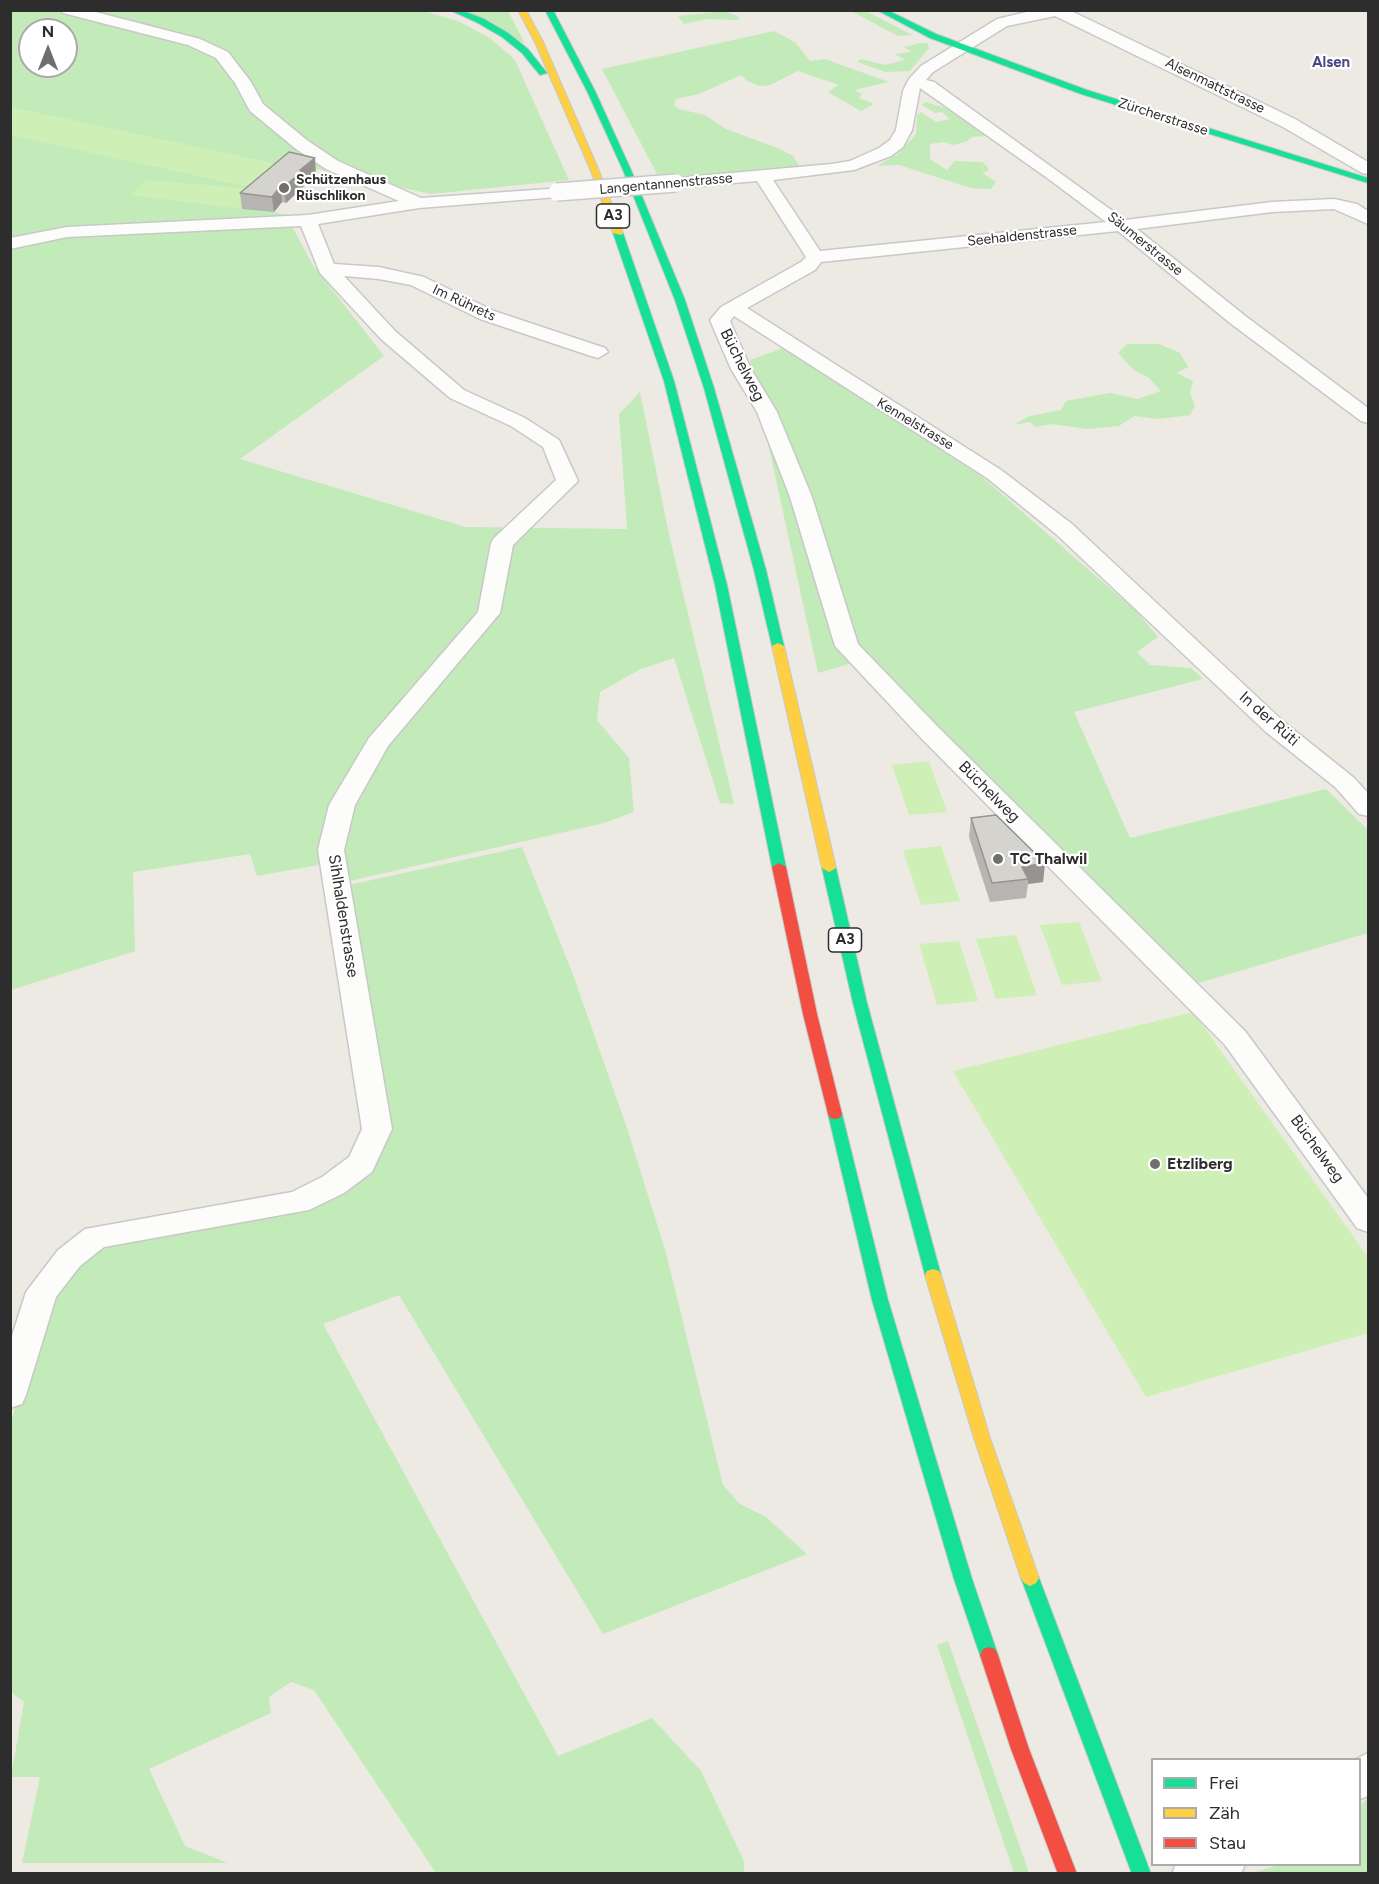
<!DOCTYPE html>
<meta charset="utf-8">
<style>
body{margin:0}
#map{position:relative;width:1379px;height:1884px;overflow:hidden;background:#eceae3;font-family:Figtree,sans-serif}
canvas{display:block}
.frame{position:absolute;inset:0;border:12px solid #2d2d2d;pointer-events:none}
.legend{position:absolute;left:1151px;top:1758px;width:210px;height:108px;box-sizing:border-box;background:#fff;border:2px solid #ababab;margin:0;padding:8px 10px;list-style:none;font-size:18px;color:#2d2d2d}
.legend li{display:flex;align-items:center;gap:12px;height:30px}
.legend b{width:30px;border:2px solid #ababab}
.north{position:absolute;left:18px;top:18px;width:60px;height:60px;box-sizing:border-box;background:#fff;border:2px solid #ababab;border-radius:50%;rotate:0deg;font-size:16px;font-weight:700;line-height:24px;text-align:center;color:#2d2d2d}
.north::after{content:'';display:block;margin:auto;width:21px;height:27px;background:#706f6d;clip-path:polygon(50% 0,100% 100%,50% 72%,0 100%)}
</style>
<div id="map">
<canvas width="1379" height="1884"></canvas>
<div class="frame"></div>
<ul class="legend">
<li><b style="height:8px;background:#16e098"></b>Frei</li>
<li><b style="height:8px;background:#ffcf43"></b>Zäh</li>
<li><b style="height:8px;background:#f24e42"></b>Stau</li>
</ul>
<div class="north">N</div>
</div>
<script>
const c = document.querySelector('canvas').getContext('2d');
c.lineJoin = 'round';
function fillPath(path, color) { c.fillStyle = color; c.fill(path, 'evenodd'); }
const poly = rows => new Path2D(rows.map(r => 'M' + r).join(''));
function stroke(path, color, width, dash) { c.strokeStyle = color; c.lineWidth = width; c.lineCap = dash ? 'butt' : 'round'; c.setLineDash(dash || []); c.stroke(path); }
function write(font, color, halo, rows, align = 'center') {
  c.font = font + ' Figtree,sans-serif'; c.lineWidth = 4.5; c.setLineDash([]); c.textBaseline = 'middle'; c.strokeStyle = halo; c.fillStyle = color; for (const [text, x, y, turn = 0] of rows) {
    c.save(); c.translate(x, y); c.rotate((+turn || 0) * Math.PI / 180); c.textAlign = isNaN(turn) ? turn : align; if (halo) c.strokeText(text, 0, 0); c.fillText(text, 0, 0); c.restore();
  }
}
const green = poly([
 [420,10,458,21,490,38,515,60,569,180,431,194,295,164,274,212,286,215,313,265,384,356,240,459,466,527,627,529,619,414,640,392,670,539,734,804,720,803,674,658,639,670,600,692,597,720,629,758,634,812,604,823,332,885,324,864,257,876,250,854,133,872,135,951,11,990,11,11],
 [30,30,66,30,66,66,30,66],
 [465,11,508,11,525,44],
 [724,11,740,17,737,20,707,19,684,24,678,16],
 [851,11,866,11,912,35,898,36],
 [774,31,795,42,810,61,825,59,889,82,854,90,862,94,859,98,874,104,861,111,828,92,839,85,798,71,770,85,760,86,747,81,741,75,699,94,676,99,674,105,679,109,705,115,726,129,780,149,793,156,800,167,659,178,602,69],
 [919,43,927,43,929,48,910,71,886,72,857,62,861,59,885,65,905,60,895,54,911,52,904,47],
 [925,102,946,108,987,136,972,137,966,142,952,145,944,142,930,144,930,159,947,170,955,161,982,162,988,167,988,171,982,173,996,182,991,189,971,188,899,165,877,166,898,154,916,134,917,115,921,112,936,122,950,119,942,112,935,113,922,105],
 [1127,344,1159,344,1180,353,1188,367,1177,373,1193,381,1190,393,1195,406,1190,415,1159,419,1134,416,1119,426,1086,429,1052,424,1035,427,1030,422,1013,425,1030,416,1061,410,1066,401,1110,393,1138,399,1161,391,1149,378,1134,370,1118,353],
 [783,348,981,476,1136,611,1158,637,1137,652,1150,665,1191,668,1203,679,1074,712,1130,838,1326,789,1368,830,1368,933,1192,985,866,659,818,673,750,360],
 [522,847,572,972,628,1131,666,1253,723,1485,740,1504,766,1517,807,1554,603,1634,399,1295,323,1324,558,1756,652,1718,701,1771,744,1861,744,1873,436,1873,314,1690,291,1682,269,1697,271,1713,149,1769,185,1846,228,1863,22,1863,40,1777,11,1777,24,1702,11,1692,11,1422,40,1319,75,1262,105,1245,297,1209,375,1153,349,885],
 [948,1641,1029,1873,1014,1873,937,1645],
 [1368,1797,1368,1873,1252,1873,1279,1865,1360,1864,1360,1806]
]);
const pitch = poly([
 [11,107,291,167,242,209,131,195,146,180,257,189,11,135],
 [929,761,947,812,909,815,892,765],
 [941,846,960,901,921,905,903,850],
 [1079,922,1102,981,1062,985,1040,925],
 [1016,935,1037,995,996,999,976,939],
 [959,941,978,1001,937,1005,919,944],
 [1193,1012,1368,1257,1368,1333,1146,1397,953,1071]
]);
const street = poly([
 [61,10,88,10,200,39,228,52,251,82,263,104,308,141,338,161,421,198,563,188,566,192,557,197,419,208,318,224,334,264,379,267,424,277,494,311,605,348,608,352,598,358,591,356,480,319,411,285,379,279,344,276,395,331,464,390,525,418,559,440,578,481,513,545,500,613,388,746,355,805,344,850,392,1129,372,1172,344,1193,309,1210,104,1247,80,1266,56,1297,26,1395,22,1404,10,1408,10,1342,26,1292,58,1250,85,1229,292,1192,322,1177,349,1157,362,1129,318,850,329,805,369,738,478,612,491,543,494,538,556,480,543,447,511,426,450,398,381,339,320,273,301,226,67,237,10,249,10,238,67,227,308,215,399,201,326,169,296,149,250,111,235,83,216,58,188,45,63,13,61,10],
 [1035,10,1069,10,1295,119,1368,162,1368,174,1362,173,1283,127,1055,16,1007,26,933,72,926,80,934,82,1125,220,1272,202,1334,199,1357,204,1368,211,1368,224,1334,209,1272,212,1137,229,1244,315,1368,408,1368,423,1361,421,1230,323,1118,231,821,262,815,270,747,308,1001,470,1072,524,1284,722,1353,777,1368,793,1368,816,1359,814,1335,787,1266,732,1056,534,987,478,734,316,730,321,751,369,777,412,812,497,858,644,939,728,1245,1031,1368,1198,1368,1232,1357,1228,1225,1045,921,738,835,646,790,497,757,412,731,369,710,320,721,307,801,262,806,257,757,181,676,188,667,183,676,178,832,164,850,161,879,148,890,140,896,130,903,91,909,79,921,66,997,19,1035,10],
 [920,88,1050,180,1106,222,820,251,773,180,854,170,891,156,903,147,912,130,920,88],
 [1368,1753,1368,1796,1360,1799,1360,1760,1354,1760,1368,1753],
 [1176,1864,1245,1864,1241,1874,1172,1874,1176,1864]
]);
const fast = poly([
 [450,10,461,10,484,19,508,33,528,49,547,73,540,75,522,53,502,37,478,23,450,10],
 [545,10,553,10,595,91,631,170,685,300,714,388,766,570,784,646,782,648,778,649,772,646,754,570,704,388,675,300,623,170,587,91,545,10],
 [877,10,887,10,936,34,1087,90,1368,178,1368,183,1081,94,930,38,877,10],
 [618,230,623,233,674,381,727,585,786,867,779,871,772,867,715,585,664,381,613,233,618,230],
 [829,864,836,868,867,1003,941,1275,939,1279,933,1281,927,1279,925,1275,853,1003,822,868,829,864],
 [835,1109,840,1110,842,1114,888,1300,972,1579,998,1655,995,1661,989,1663,983,1661,980,1655,954,1579,872,1300,828,1114,830,1110,835,1109],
 [1030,1570,1036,1573,1039,1578,1151,1874,1132,1874,1021,1578,1024,1573,1030,1570]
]);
const slow = poly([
 [518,10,526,10,543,42,599,171,623,233,621,235,613,233,591,171,535,42,518,10],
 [778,643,784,646,836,868,829,872,822,868,772,646,778,643],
 [933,1269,939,1271,941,1275,990,1438,1039,1578,1036,1583,1030,1586,1024,1583,1021,1578,974,1438,925,1275,927,1271,933,1269]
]);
const jam = poly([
 [779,863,786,867,817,1014,842,1114,840,1118,835,1119,830,1118,828,1114,803,1014,772,867,779,863],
 [989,1647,995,1649,998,1655,1029,1749,1077,1874,1058,1874,1011,1749,980,1655,983,1649,989,1647]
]);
const streetBridge = poly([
 [557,192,676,183]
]);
const wall = poly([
 [316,174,304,184,304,186,286,203,282,202,274,212,242,209,240,193],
 [971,818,1045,863,1043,882,1028,884,1026,898,990,902,969,837]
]);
const shadedWall = poly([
 [315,158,316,174,304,184,304,186,286,203,284,187,300,170],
 [280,187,282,202,274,212,272,197],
 [1045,863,1043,882,1028,884,1028,879,1022,867]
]);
const building = poly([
 [289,152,315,158,300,170,302,171,284,187,280,187,272,197,240,193,289,152],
 [996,815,1045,863,1022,867,1028,879,992,883,971,818,996,815]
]);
const markers = [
 [284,188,6,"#706f6d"],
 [998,859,6,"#706f6d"],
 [1155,1164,6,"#706f6d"]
];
const farStreetnames = [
 ["Alsenmattstrasse",1215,86,26],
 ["Zürcherstrasse",1163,117,18],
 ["Langentannenstrasse",666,184,-5],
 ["Seehaldenstrasse",1022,236,-6],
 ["Säumerstrasse",1145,244,39],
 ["Im Rührets",464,303,25],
 ["Kennelstrasse",915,424,31]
];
const farPoinames = [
 ["Schützenhaus",296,180],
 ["Rüschlikon",296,196]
];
const farNeighbourhoodnames = [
 ["Alsen",1331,63]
];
const shields = [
 [613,216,33],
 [845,940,33]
];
const shieldNames = [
 ["A3",613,216],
 ["A3",845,940]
];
const streetNames = [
 ["Büchelweg",742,365,63],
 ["In der Rüti",1269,719,41],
 ["Büchelweg",989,792,45],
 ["Sihlhaldenstrasse",343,916,81],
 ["Büchelweg",1317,1149,54]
];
const poiNames = [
 ["TC Thalwil",1010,859],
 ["Etzliberg",1167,1164]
];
fillPath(green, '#c3ebb9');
fillPath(pitch, '#ceefb6');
stroke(street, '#c9c8c8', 3);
stroke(fast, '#c9c8c8', 2);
stroke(slow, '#c9c8c8', 2);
stroke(jam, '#c9c8c8', 2);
fillPath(street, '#fcfcfb');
fillPath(fast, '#16e098');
fillPath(slow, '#ffcf43');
fillPath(jam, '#f24e42');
stroke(streetBridge, '#c9c8c8', 20, []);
stroke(streetBridge, '#fcfcfb', 17);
fillPath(wall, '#b7b5b1');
fillPath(shadedWall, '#959490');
fillPath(building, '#d5d3ce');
stroke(building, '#959490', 1.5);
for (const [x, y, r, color] of markers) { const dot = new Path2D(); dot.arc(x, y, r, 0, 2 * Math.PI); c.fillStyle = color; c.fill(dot); stroke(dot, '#fff', 2); }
write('14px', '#2d2d2d', '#fff', farStreetnames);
write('bold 14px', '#2d2d2d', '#fff', farPoinames, 'left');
write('bold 15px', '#4a4883', '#fff', farNeighbourhoodnames);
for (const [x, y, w] of shields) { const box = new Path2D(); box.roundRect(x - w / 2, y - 12, w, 24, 4.5); c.fillStyle = '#fff'; c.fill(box); stroke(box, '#2d2d2d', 1.5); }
write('bold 15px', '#2d2d2d', null, shieldNames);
write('16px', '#2d2d2d', '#fff', streetNames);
write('bold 16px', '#2d2d2d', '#fff', poiNames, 'left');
</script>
